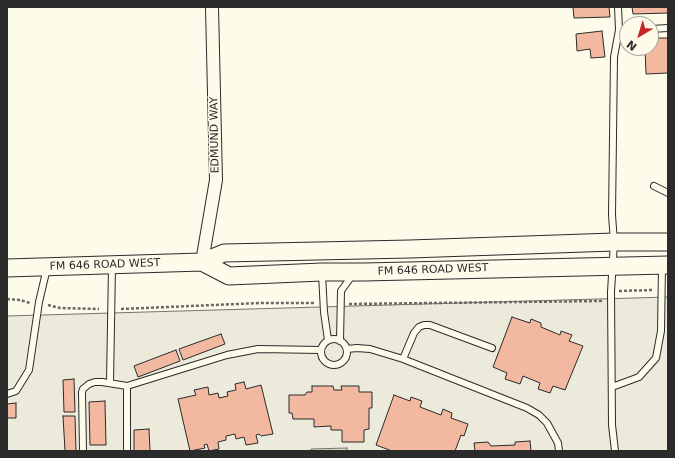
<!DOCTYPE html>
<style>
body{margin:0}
#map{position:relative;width:675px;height:458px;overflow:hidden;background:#fdfbea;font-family:"DejaVu Sans",sans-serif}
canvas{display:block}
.frame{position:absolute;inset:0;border:8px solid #2b2b2b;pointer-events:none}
.north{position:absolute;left:619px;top:16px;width:40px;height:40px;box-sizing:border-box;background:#fdfbea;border:1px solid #a9a89e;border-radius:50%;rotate:218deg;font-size:11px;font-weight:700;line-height:16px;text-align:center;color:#2b2b2b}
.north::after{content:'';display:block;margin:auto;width:14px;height:18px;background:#c62828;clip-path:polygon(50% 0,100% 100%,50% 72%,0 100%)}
</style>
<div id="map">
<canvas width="675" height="458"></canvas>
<div class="frame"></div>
<div class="north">N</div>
</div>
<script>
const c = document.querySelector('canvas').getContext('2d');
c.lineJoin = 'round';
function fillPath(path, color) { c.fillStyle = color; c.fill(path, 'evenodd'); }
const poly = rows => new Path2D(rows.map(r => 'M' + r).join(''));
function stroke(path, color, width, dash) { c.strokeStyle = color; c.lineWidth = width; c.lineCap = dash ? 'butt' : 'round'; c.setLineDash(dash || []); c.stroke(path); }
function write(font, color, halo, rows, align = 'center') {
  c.font = font + ' "DejaVu Sans",sans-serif'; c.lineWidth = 3; c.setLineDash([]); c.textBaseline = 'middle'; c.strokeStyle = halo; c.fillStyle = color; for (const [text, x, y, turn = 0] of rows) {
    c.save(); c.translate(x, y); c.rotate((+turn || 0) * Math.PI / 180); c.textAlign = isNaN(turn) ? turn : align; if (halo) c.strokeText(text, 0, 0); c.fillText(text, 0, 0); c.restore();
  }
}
const green = poly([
 [668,297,668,451,7,451,7,316,668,297]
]);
const water = poly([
 [347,448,347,451,311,451,311,449,347,448]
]);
const building = poly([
 [573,7,609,7,610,17,574,18,573,7],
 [632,7,668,7,668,13,633,14,632,7],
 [602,31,605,57,591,58,590,49,577,51,576,34,602,31],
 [651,38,668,38,668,73,646,74,645,48,651,48,651,38],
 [512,317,530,323,531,319,541,323,541,327,560,335,561,331,572,335,569,341,583,346,565,390,553,386,550,393,538,389,540,383,523,376,520,384,505,379,507,373,493,367,512,317],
 [221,334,225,344,183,360,179,349,221,334],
 [176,350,180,361,138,377,134,366,176,350],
 [74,379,75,412,64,412,63,380,74,379],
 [244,382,246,389,261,385,273,434,261,436,259,434,256,435,258,443,246,445,244,437,236,439,235,434,226,436,226,440,218,442,219,449,209,451,207,444,204,445,205,448,190,451,178,399,196,395,194,390,208,387,209,395,218,393,219,398,228,396,227,392,236,390,235,384,244,382],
 [312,386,333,386,334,390,342,390,341,386,359,386,359,392,372,392,372,408,369,408,369,429,364,430,364,442,342,442,342,430,331,430,331,426,314,427,314,419,293,419,292,413,289,413,289,395,305,395,307,392,312,392,312,386],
 [394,395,410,401,411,397,422,401,420,407,441,415,443,409,452,413,451,418,468,424,464,436,461,435,455,451,392,451,376,445,394,395],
 [105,401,106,445,90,445,89,402,105,401],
 [16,403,16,418,7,418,7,404,16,403],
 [63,416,75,416,76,451,65,451,63,416],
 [149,429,150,451,134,451,134,430,149,429],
 [530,441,531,451,475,451,474,443,488,442,491,446,515,445,515,442,530,441]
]);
const path = poly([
 [619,291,652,290],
 [7,299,20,300,30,303],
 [349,304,602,301],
 [48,305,60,308,99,309],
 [121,309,260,303,315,303]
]);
const lane = poly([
 [651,29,668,28],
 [619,30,627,30],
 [654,186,668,193],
 [322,274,324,312,328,340],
 '321 352a13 13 0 1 1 26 0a13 13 0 1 1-26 0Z',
 [340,341,341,291,351,277,354,275],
 [347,349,357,348,370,349,403,359,527,408,539,415,547,423,558,443,559,451],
 [403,359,414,333,419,327,424,325,430,325,492,348],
 [110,383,112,266],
 [612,387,639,377,656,358,661,331,662,267],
 [7,394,16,391,29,370,39,302,47,268],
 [83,451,82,392,83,389,89,384,95,382,102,382,127,386,227,355,258,349,321,350],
 [127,451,127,386],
 [615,451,612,425,611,292,614,242,612,215,614,57,619,30,618,7]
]);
const street = poly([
 [202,262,216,180,212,7]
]);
const secondary = poly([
 [202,262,229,276,322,272,364,272,668,265],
 [7,268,202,262,224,253,410,249,614,242,668,242]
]);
const streetNames = [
 ["EDMUND WAY",215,135,-91],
 ["FM 646 ROAD WEST",105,265,-2],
 ["FM 646 ROAD WEST",433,270,-2]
];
fillPath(green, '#ecebdb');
stroke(green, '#74746e', 1);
fillPath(water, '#d8d7c9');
stroke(water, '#74746e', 1);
fillPath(building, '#f2b8a0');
stroke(building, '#2b2b2b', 1);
stroke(lane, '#2b2b2b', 8);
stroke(street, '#2b2b2b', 14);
stroke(secondary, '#2b2b2b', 19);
stroke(path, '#6a6964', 2.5, [3, 2]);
stroke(lane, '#fdfbea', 6);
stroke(street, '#fdfbea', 12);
stroke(secondary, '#fdfbea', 17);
write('11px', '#2b2b2b', '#fdfbea', streetNames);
</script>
